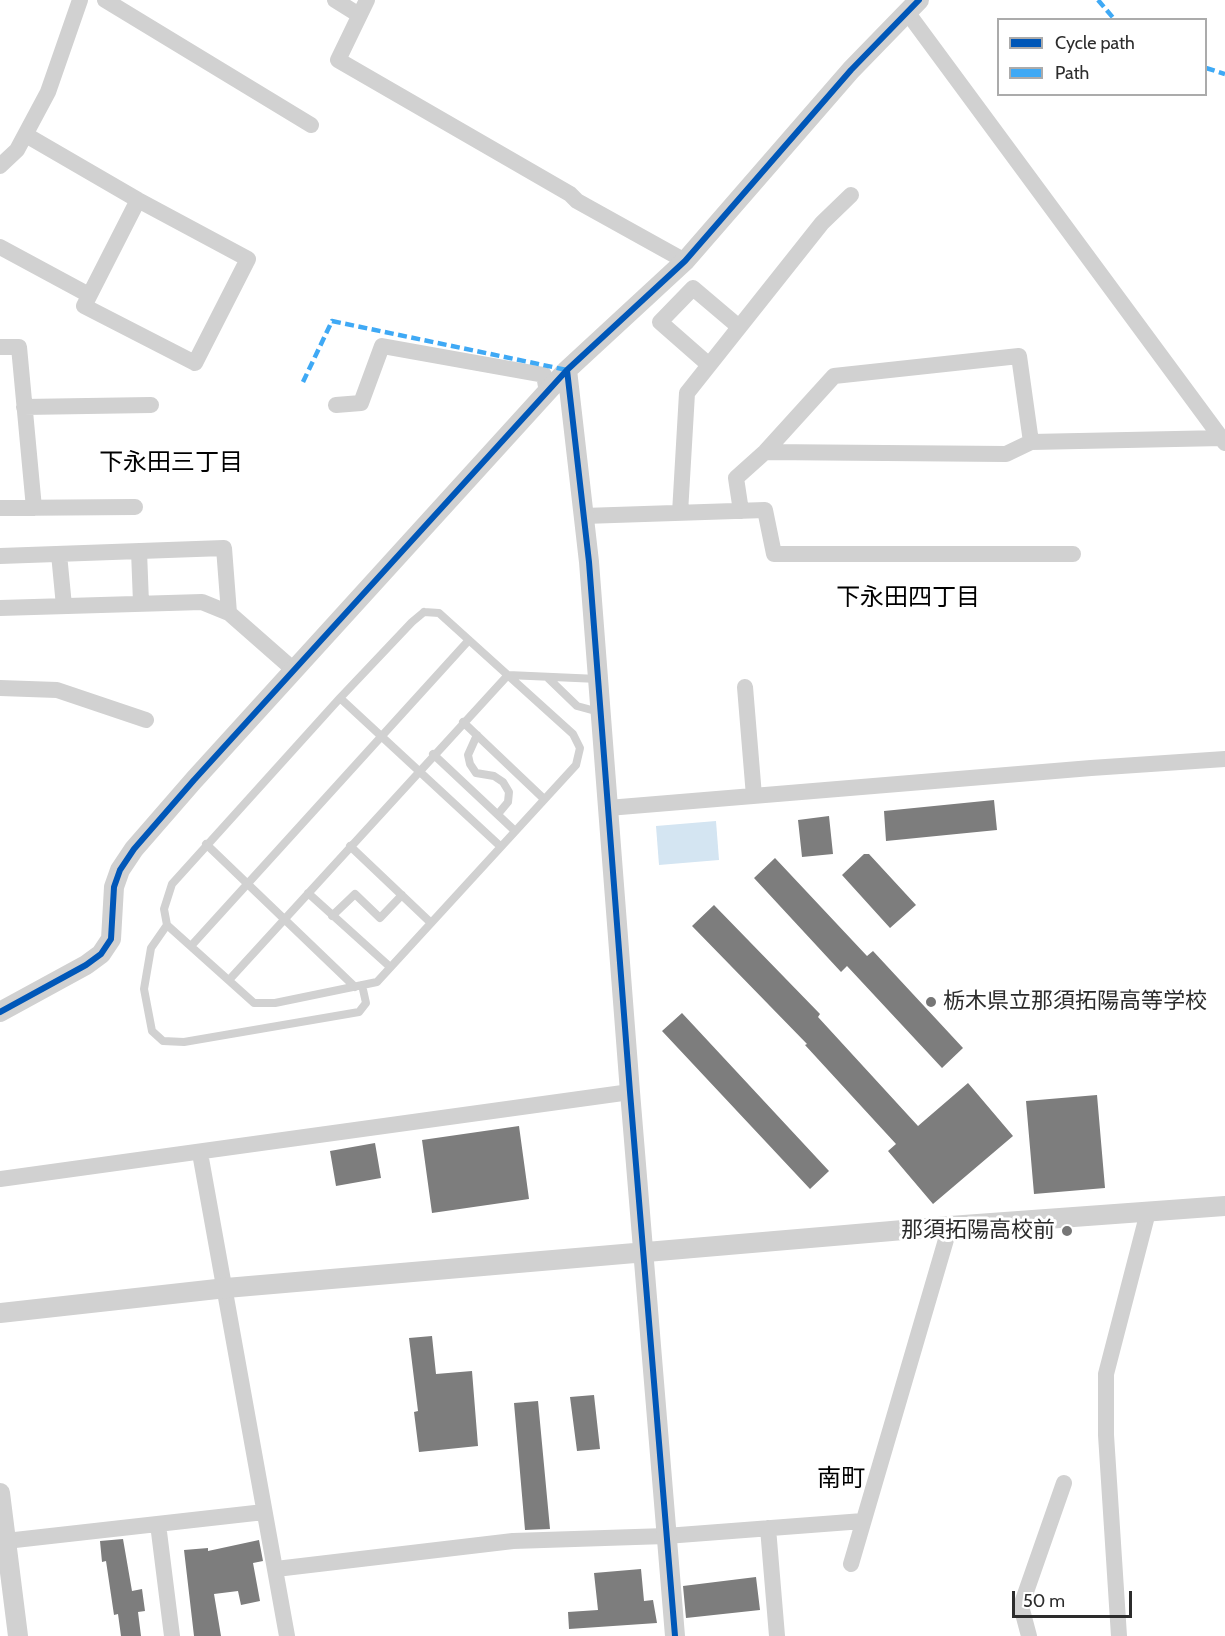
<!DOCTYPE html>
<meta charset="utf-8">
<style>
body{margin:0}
#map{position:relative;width:1225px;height:1636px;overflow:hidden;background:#fff;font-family:Cabin,sans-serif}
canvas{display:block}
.legend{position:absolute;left:997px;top:18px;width:210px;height:78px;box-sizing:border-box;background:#fff;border:2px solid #ababab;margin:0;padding:8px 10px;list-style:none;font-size:18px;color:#2c2c2c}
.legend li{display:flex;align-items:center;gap:12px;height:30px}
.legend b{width:30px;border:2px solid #ababab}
.scale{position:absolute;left:1012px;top:1591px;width:120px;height:27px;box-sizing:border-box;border:3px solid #2c2c2c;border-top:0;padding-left:8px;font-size:18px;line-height:21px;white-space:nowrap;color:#2c2c2c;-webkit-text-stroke:4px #fff;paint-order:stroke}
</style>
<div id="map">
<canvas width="1225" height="1636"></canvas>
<ul class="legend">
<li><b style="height:8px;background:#0057b8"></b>Cycle path</li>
<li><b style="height:8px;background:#3fa9f5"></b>Path</li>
</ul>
<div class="scale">50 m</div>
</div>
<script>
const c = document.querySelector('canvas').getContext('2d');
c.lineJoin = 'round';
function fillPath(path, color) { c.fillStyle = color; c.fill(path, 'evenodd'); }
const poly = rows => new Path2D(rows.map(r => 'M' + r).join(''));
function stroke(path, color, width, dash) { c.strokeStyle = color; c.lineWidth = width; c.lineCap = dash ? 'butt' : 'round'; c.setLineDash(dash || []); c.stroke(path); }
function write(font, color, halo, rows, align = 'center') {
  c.font = font + ' Cabin,"Noto Sans JP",sans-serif'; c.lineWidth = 6; c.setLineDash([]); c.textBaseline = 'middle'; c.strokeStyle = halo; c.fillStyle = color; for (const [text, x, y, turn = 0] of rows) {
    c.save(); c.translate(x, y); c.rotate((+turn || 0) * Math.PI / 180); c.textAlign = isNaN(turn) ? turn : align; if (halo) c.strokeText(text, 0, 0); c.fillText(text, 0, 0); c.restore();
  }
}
const water = poly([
 [716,821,719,860,659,865,656,826]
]);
const building = poly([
 [994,800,997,830,886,841,884,811],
 [829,816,833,854,802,857,798,820],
 [864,854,869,854,916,905,890,928,842,875],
 [775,858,867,956,873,951,963,1048,942,1068,847,966,841,972,754,878],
 [714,905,820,1014,818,1017,918,1126,968,1083,1013,1136,933,1204,888,1151,896,1144,805,1045,807,1044,692,926],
 [682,1013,829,1171,810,1189,662,1031],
 [1097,1095,1105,1188,1034,1194,1026,1101],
 [519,1126,529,1199,432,1213,422,1140],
 [375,1143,381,1178,336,1186,330,1151],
 [432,1336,436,1374,472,1371,478,1446,419,1452,414,1412,418,1411,409,1338],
 [594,1395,600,1449,577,1451,570,1397],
 [538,1401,550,1529,525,1530,514,1403],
 [123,1539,132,1591,142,1589,145,1611,138,1612,141,1636,121,1636,118,1614,114,1615,106,1561,102,1562,100,1541],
 [259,1540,263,1561,253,1563,260,1601,241,1605,238,1591,214,1594,221,1636,194,1636,184,1550,208,1548,208,1551],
 [641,1569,644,1601,653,1600,657,1623,569,1629,568,1612,598,1610,594,1573],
 [756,1577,760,1610,686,1618,683,1586]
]);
const service = poly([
 [424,612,439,613,573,734,580,748,576,765,377,982,275,1003,254,1003,167,925,164,909,172,884,340,698,412,622,424,612],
 [547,677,577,706,599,712],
 [340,698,500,846],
 [463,722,544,799],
 [477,735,468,755,470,764,476,773,494,776,503,782,509,792,508,802,498,814],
 [433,754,514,830],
 [206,844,355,987],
 [350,846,430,922],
 [308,893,389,966],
 [332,916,355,894,380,918,402,895],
 [167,925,151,948,144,989,152,1031,163,1041,184,1042,359,1012,366,1003,362,985],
 [191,946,469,640],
 [229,980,508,675,598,679]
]);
const minor = poly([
 [105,0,311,125],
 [335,0,359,15],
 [367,0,338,60,570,194,577,201,685,261],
 [907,12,1225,443],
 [26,135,138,200,248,259,195,363,84,306,138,200],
 [0,166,17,150,48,92,80,0],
 [0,247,89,295],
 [0,347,19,347,34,508],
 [709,365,660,322,693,288,739,327],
 [336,405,361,403,382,346,544,375,547,392],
 [24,407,151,405],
 [765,452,1006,454,1031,442,1223,438],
 [0,508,135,507],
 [741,511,736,478,765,452,834,376,1019,356,1031,442],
 [680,513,687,393,822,223,851,195],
 [584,516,765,510,774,554,1073,554],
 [139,551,141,603],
 [59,554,64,606],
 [0,556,224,548,229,613],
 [0,608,202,602,229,613,295,671],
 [745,687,754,796],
 [0,688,57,690,146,720],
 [608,808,1091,768,1225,759],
 [200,1153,287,1636],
 [0,1179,630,1092],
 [158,1524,172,1636],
 [768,1528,777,1636],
 [6,1541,264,1512],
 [851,1564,950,1226],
 [276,1569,513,1541,666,1536,863,1521],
 [1029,1636,1021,1606,1064,1483],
 [1119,1636,1106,1435,1106,1374,1148,1212]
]);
const tertiary = poly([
 [567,370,589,562,630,1092,675,1636],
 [0,1012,86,965,101,954,111,939,114,887,120,870,134,849,194,780,567,370,685,261,851,70,919,0],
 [0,1313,226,1288,950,1226,1225,1206],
 [0,1493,18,1636]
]);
const quiet = poly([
 [1098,0,1115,20],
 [1206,68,1225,74],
 [303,382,332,321,567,370]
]);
const cycleway = poly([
 [567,370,589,562,630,1092,675,1636],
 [0,1012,86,965,101,954,111,939,114,887,120,870,134,849,194,780,567,370,685,261,851,70,919,0]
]);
const markers = [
 [931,1002,6,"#767676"],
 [1067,1231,6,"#767676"]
];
const poiNames = [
 ["栃木県立那須拓陽高等学校",943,1002],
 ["那須拓陽高校前",1055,1231,"right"]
];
const neighbourhoodNames = [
 ["下永田三丁目",171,463],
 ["下永田四丁目",908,598],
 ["南町",841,1479]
];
fillPath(water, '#d4e5f2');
fillPath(building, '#7d7d7d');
stroke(service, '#d1d1d1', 8);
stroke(minor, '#d1d1d1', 16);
stroke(tertiary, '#d1d1d1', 20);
stroke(quiet, '#3fa9f5', 4.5, [9, 4.5]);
stroke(cycleway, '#0057b8', 6);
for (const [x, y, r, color] of markers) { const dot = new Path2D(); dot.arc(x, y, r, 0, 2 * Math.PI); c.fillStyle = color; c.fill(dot); stroke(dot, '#fff', 2); }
write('22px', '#2c2c2c', '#fff', poiNames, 'left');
write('24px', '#000', '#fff', neighbourhoodNames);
</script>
